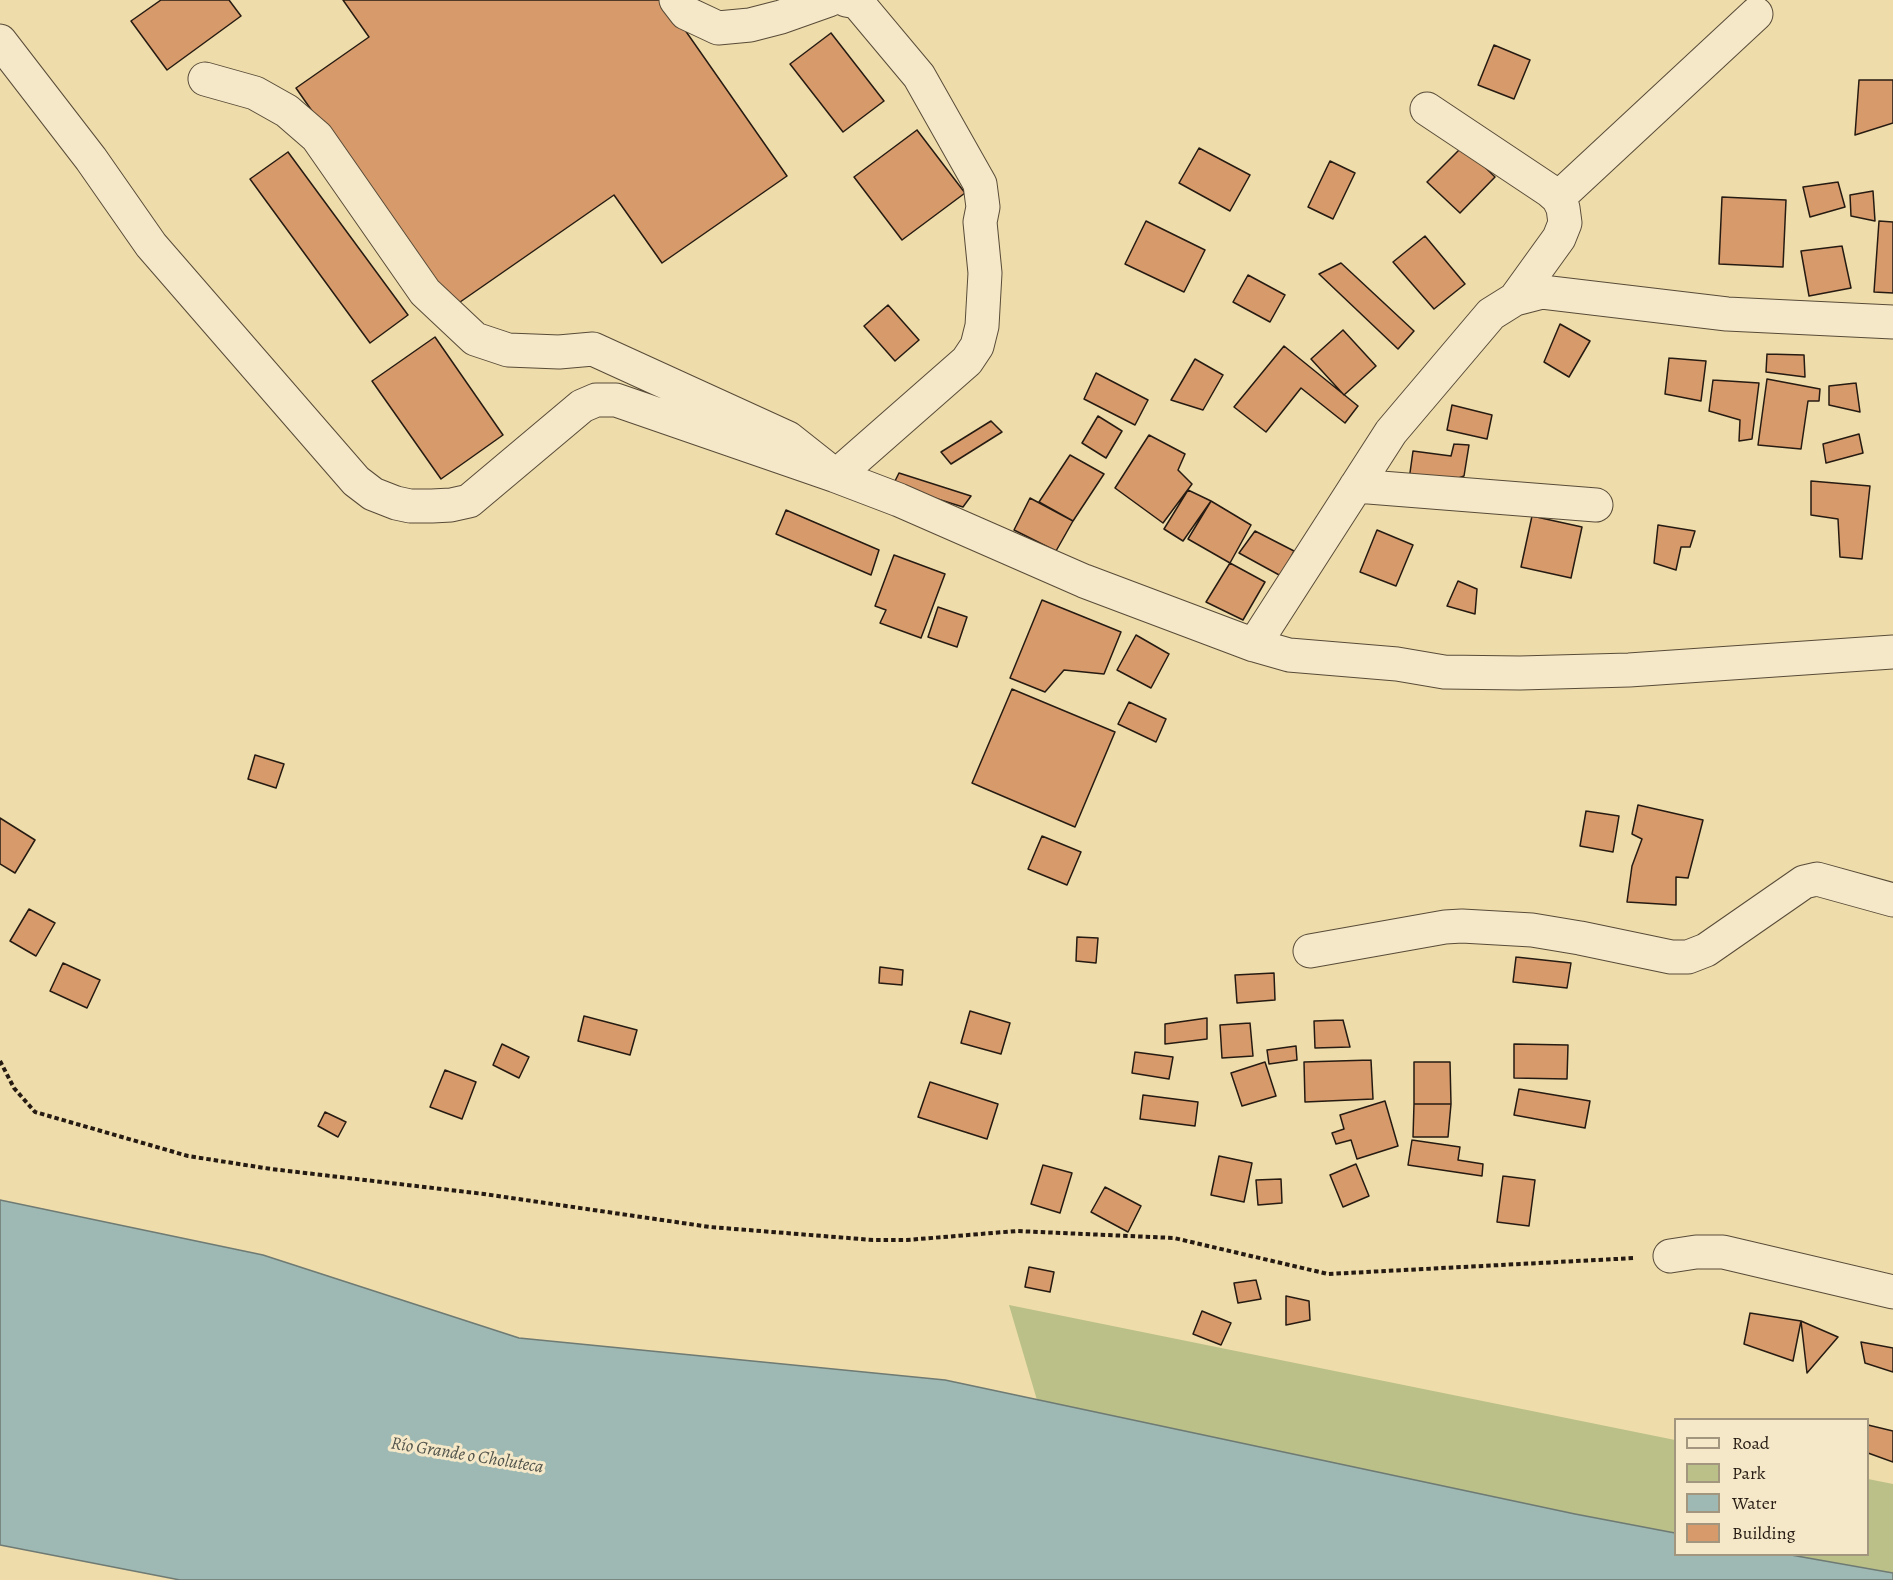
<!DOCTYPE html>
<meta charset="utf-8">
<style>
body{margin:0}
#map{position:relative;width:1893px;height:1580px;overflow:hidden;background:#eedcaa;font-family:Alegreya,serif}
canvas{display:block}
.legend{position:absolute;left:1674px;top:1418px;width:195px;height:138px;box-sizing:border-box;background:#f4e8c8;border:2px solid #a2967f;margin:0;padding:8px 10px;list-style:none;font-size:18px;color:#261b12}
.legend li{display:flex;align-items:center;gap:12px;height:30px}
.legend b{width:30px;border:2px solid #a2967f}
</style>
<div id="map">
<canvas width="1893" height="1580"></canvas>
<ul class="legend">
<li><b style="height:8px;background:#f4e8c8"></b>Road</li>
<li><b style="height:16px;background:#bac088"></b>Park</li>
<li><b style="height:16px;background:#9eb9b3"></b>Water</li>
<li><b style="height:16px;background:#d79a6a"></b>Building</li>
</ul>
</div>
<script>
const c = document.querySelector('canvas').getContext('2d');
c.lineJoin = 'round';
function fillPath(path, color) { c.fillStyle = color; c.fill(path, 'evenodd'); }
const poly = rows => new Path2D(rows.map(r => 'M' + r).join(''));
function stroke(path, color, width, dash) { c.strokeStyle = color; c.lineWidth = width; c.lineCap = dash ? 'butt' : 'round'; c.setLineDash(dash || []); c.stroke(path); }
function write(font, color, halo, rows, align = 'center') {
  c.font = font + ' Alegreya,serif'; c.lineWidth = 6; c.setLineDash([]); c.textBaseline = 'middle'; c.strokeStyle = halo; c.fillStyle = color; for (const [text, x, y, turn = 0] of rows) {
    c.save(); c.translate(x, y); c.rotate((+turn || 0) * Math.PI / 180); c.textAlign = isNaN(turn) ? turn : align; if (halo) c.strokeText(text, 0, 0); c.fillText(text, 0, 0); c.restore();
  }
}
const green = poly([
 [1009,1305,1675,1440,1676,1554,1868,1554,1868,1479,1893,1484,1893,1580,1090,1580]
]);
const water = poly([
 [0,1200,263,1255,519,1338,945,1380,1575,1514,1675,1533,1676,1554,1791,1555,1893,1573,1893,1580,180,1580,0,1545,0,1200]
]);
const building = poly([
 [161,0,229,0,241,16,167,70,131,21,161,0],
 [343,0,664,0,787,176,662,263,614,195,450,309,296,88,369,37,343,0],
 [831,33,884,101,843,132,790,64,831,33],
 [1494,45,1530,60,1514,99,1478,85,1494,45],
 [1859,80,1893,80,1893,123,1855,135,1859,80],
 [917,130,965,193,902,240,854,177,917,130],
 [1463,146,1495,177,1460,213,1427,182,1463,146],
 [1199,148,1250,175,1230,211,1179,183,1199,148],
 [288,152,408,315,370,343,250,179,288,152],
 [1330,161,1355,173,1333,219,1308,207,1330,161],
 [1838,182,1845,207,1810,217,1803,187,1838,182],
 [1873,191,1875,221,1851,216,1850,195,1873,191],
 [1722,197,1786,200,1783,267,1719,264,1722,197],
 [1146,221,1205,250,1184,292,1125,264,1146,221],
 [1879,221,1893,222,1893,293,1874,292,1879,221],
 [1425,236,1465,284,1434,309,1393,262,1425,236],
 [1842,246,1851,288,1809,296,1801,251,1842,246],
 [1341,263,1414,331,1398,349,1319,274,1341,263],
 [1248,275,1285,295,1270,322,1233,302,1248,275],
 [888,305,919,340,895,361,864,326,888,305],
 [1560,324,1590,341,1569,377,1544,362,1560,324],
 [1343,330,1376,366,1344,395,1311,359,1343,330],
 [435,337,503,435,441,479,372,381,435,337],
 [1284,346,1358,406,1345,423,1301,388,1266,432,1234,407,1284,346],
 [1767,354,1804,355,1805,377,1766,372,1767,354],
 [1669,358,1706,361,1701,401,1665,394,1669,358],
 [1195,359,1223,375,1203,410,1171,400,1195,359],
 [1096,373,1148,400,1135,425,1084,399,1096,373],
 [1767,379,1820,389,1819,401,1808,401,1801,449,1758,445,1767,379],
 [1713,380,1759,383,1752,439,1739,441,1740,420,1709,411,1713,380],
 [1856,383,1860,412,1829,405,1829,386,1856,383],
 [1452,405,1492,415,1487,439,1447,430,1452,405],
 [1098,416,1122,431,1106,458,1082,443,1098,416],
 [991,421,1002,432,951,464,941,452,991,421],
 [1859,434,1863,453,1826,463,1823,444,1859,434],
 [1149,435,1185,454,1178,470,1192,484,1163,523,1115,488,1149,435],
 [1454,444,1469,445,1464,476,1430,488,1409,480,1413,451,1451,456,1454,444],
 [1070,455,1104,474,1073,521,1039,502,1070,455],
 [899,473,971,496,963,507,893,485,899,473],
 [1811,481,1870,486,1862,559,1840,557,1838,519,1811,515,1811,481],
 [1188,490,1211,501,1183,541,1164,529,1188,490],
 [1030,498,1073,521,1056,551,1014,530,1030,498],
 [1211,501,1251,525,1230,563,1188,539,1211,501],
 [786,510,879,550,871,575,776,534,786,510],
 [1532,516,1582,527,1571,578,1521,567,1532,516],
 [1658,525,1695,531,1690,547,1681,547,1676,570,1654,563,1658,525],
 [1377,530,1413,545,1396,586,1360,572,1377,530],
 [1255,531,1294,551,1281,576,1239,553,1255,531],
 [894,555,945,574,921,638,880,623,886,610,875,606,894,555],
 [1230,563,1265,582,1243,620,1206,602,1230,563],
 [1458,581,1477,589,1475,614,1447,606,1458,581],
 [1042,600,1121,632,1104,674,1064,670,1045,692,1010,678,1042,600],
 [938,607,967,617,957,647,928,637,938,607],
 [1136,635,1169,654,1151,688,1117,670,1136,635],
 [1012,689,1115,732,1075,827,972,783,1012,689],
 [1129,702,1166,719,1156,742,1118,724,1129,702],
 [255,755,284,764,276,788,248,779,255,755],
 [1638,805,1703,820,1688,878,1676,877,1676,905,1627,902,1632,866,1642,839,1632,834,1638,805],
 [1586,811,1619,816,1613,852,1580,846,1586,811],
 [0,818,35,840,15,873,0,864,0,818],
 [1042,836,1081,852,1067,885,1028,869,1042,836],
 [29,909,55,923,36,956,10,941,29,909],
 [1077,937,1098,938,1096,963,1076,961,1077,937],
 [1516,957,1571,963,1567,988,1513,982,1516,957],
 [63,963,100,980,87,1008,50,991,63,963],
 [880,967,903,970,902,985,879,983,880,967],
 [1274,973,1275,1000,1237,1003,1235,975,1274,973],
 [970,1011,1010,1023,1001,1054,961,1043,970,1011],
 [584,1016,637,1030,630,1055,578,1041,584,1016],
 [1207,1018,1207,1039,1165,1044,1165,1024,1207,1018],
 [1343,1020,1350,1047,1315,1048,1314,1021,1343,1020],
 [1250,1023,1253,1056,1222,1058,1220,1025,1250,1023],
 [502,1044,529,1057,519,1078,493,1065,502,1044],
 [1514,1044,1568,1045,1567,1079,1514,1078,1514,1044],
 [1296,1046,1297,1060,1269,1064,1267,1050,1296,1046],
 [1135,1052,1173,1057,1169,1079,1132,1073,1135,1052],
 [1371,1060,1373,1099,1305,1102,1304,1062,1371,1060],
 [1265,1062,1276,1096,1242,1106,1231,1073,1265,1062],
 [1414,1062,1450,1062,1451,1104,1414,1104,1414,1062],
 [445,1070,476,1082,462,1119,430,1107,445,1070],
 [930,1082,998,1104,987,1139,918,1117,930,1082],
 [1519,1089,1590,1101,1585,1128,1514,1115,1519,1089],
 [1143,1095,1198,1102,1195,1126,1140,1119,1143,1095],
 [1385,1101,1398,1146,1357,1159,1351,1140,1336,1144,1332,1133,1344,1129,1340,1115,1385,1101],
 [1414,1104,1451,1104,1448,1137,1413,1137,1414,1104],
 [325,1112,346,1122,338,1137,318,1126,325,1112],
 [1412,1140,1460,1147,1458,1160,1483,1164,1482,1176,1408,1165,1412,1140],
 [1219,1156,1252,1163,1244,1202,1211,1195,1219,1156],
 [1356,1164,1369,1196,1343,1207,1330,1175,1356,1164],
 [1043,1165,1072,1173,1060,1213,1031,1204,1043,1165],
 [1503,1176,1535,1180,1529,1226,1497,1222,1503,1176],
 [1281,1179,1282,1203,1258,1205,1256,1180,1281,1179],
 [1105,1187,1141,1206,1128,1232,1091,1212,1105,1187],
 [1029,1267,1054,1272,1050,1292,1025,1287,1029,1267],
 [1256,1280,1261,1299,1238,1303,1234,1283,1256,1280],
 [1286,1296,1309,1301,1310,1320,1286,1325,1286,1296],
 [1202,1311,1231,1323,1221,1345,1193,1334,1202,1311],
 [1750,1313,1801,1321,1793,1361,1744,1344,1750,1313],
 [1801,1321,1838,1337,1807,1373,1801,1321],
 [1861,1342,1893,1348,1893,1372,1865,1363,1861,1342],
 [1868,1425,1893,1431,1893,1462,1868,1453,1868,1425]
]);
const path = poly([
 [0,1061,14,1088,35,1112,188,1156,271,1169,484,1194,710,1227,873,1240,907,1240,1017,1231,1174,1238,1328,1274,1635,1258]
]);
const minor = poly([
 [676,0,686,13,718,28,750,25,781,17,829,0],
 [0,41,91,159,151,245,356,481,373,494,396,503,410,506,432,506,451,505,469,501,582,406,596,400,616,400,836,476,899,500,1084,581,1254,645,1289,655,1397,664,1444,672,1520,673,1629,670,1893,652],
 [205,79,255,93,287,111,317,137,425,292,475,339,508,350,559,352,593,349,788,438,836,476,967,361,977,346,982,326,985,273,980,222,983,207,980,184,919,76,857,2,846,0],
 [1427,109,1550,191,1558,198,1563,208,1565,223,1559,238,1515,299],
 [1558,198,1756,14],
 [1356,486,1596,505],
 [1254,645,1391,432,1491,314,1515,299,1542,292,1727,314,1893,322],
 [1310,951,1445,927,1462,926,1532,930,1580,938,1671,957,1688,957,1706,950,1804,882,1817,879,1893,900],
 [1670,1256,1696,1252,1723,1252,1893,1292]
]);
const waterNames = [
 ["Río Grande o Choluteca",467,1456,9]
];
fillPath(green, '#bac088');
fillPath(water, '#9eb9b3');
stroke(water, '#6e7a73', 1.5);
fillPath(building, '#d79a6a');
stroke(building, '#261b12', 1.5);
stroke(minor, '#584b38', 35);
stroke(path, '#261b12', 4, [4.5, 3]);
stroke(minor, '#f4e8c8', 33);
write('italic 18px', '#50524a', '#f4e8c8', waterNames);
</script>
